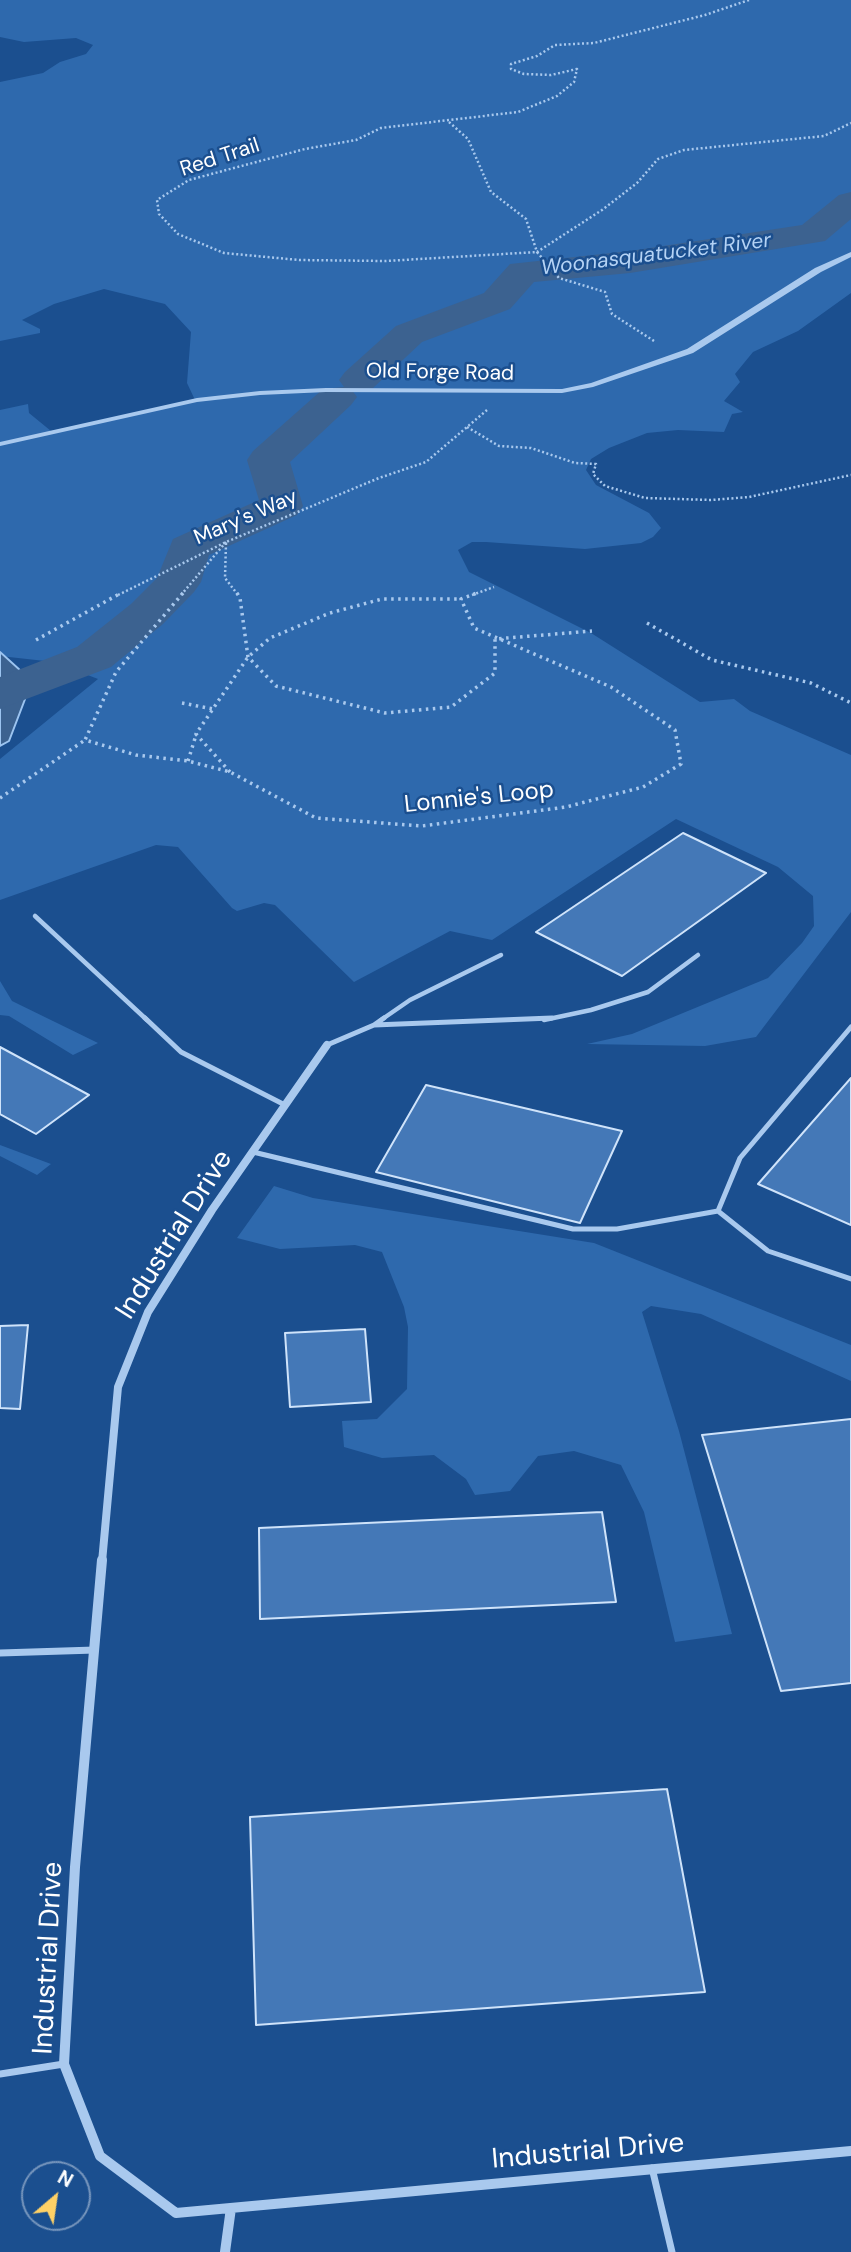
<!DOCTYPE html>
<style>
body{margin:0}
#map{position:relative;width:851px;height:2252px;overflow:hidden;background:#1b4f8f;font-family:"DM Sans",sans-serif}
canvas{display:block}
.north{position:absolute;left:21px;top:2161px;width:70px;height:70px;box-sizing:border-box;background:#1b4f8f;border:2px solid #7695bc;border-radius:50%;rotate:29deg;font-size:19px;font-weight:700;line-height:28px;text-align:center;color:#fff}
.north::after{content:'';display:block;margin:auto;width:24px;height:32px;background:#ffd166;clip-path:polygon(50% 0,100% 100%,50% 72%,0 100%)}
</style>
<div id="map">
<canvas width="851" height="2252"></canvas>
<div class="north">N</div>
</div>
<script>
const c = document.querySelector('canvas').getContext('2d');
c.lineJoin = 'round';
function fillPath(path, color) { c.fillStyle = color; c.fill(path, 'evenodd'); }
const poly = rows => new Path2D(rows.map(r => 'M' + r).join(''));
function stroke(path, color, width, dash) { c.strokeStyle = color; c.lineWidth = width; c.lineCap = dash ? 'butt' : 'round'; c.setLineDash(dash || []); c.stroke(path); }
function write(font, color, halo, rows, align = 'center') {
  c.font = font + ' "DM Sans",sans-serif'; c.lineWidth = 5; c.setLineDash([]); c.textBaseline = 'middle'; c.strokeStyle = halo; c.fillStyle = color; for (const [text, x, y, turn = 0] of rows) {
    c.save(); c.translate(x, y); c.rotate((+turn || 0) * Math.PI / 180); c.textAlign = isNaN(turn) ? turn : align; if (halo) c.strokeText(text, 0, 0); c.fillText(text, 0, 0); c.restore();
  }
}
const green = poly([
 [0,0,851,0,851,293,798,331,753,352,735,374,740,382,724,401,743,412,732,414,724,432,678,430,647,433,609,448,591,459,586,470,596,485,649,513,661,528,653,537,641,543,585,549,486,542,472,542,458,550,469,572,591,633,700,702,734,699,750,711,851,755,851,912,756,1037,705,1046,587,1044,632,1034,768,978,802,943,814,926,813,896,778,867,676,819,492,940,450,931,354,982,275,905,264,903,237,911,232,908,178,847,156,845,0,900,0,759,98,679,54,662,0,656,0,410,28,404,29,413,51,431,195,400,187,383,191,332,165,304,104,289,54,304,22,320,40,329,40,333,0,341,0,82,43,73,60,62,86,54,93,45,76,38,24,42,0,37],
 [0,981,12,1001,98,1043,73,1055,9,1016,0,1015],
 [0,1145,51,1164,37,1175,0,1156],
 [274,1186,313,1198,594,1243,851,1345,851,1381,701,1314,651,1306,642,1312,679,1431,732,1634,675,1642,644,1512,621,1465,574,1451,538,1456,510,1491,475,1495,466,1479,434,1455,382,1458,344,1447,342,1421,377,1419,407,1389,408,1327,404,1307,382,1252,355,1245,280,1249,237,1238]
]);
const water = poly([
 [0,652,32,681,9,741,0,746,0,652]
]);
const river = poly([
 [851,192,851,219,825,241,630,273,534,282,510,309,422,342,373,388,352,390,357,397,351,405,290,462,303,506,297,515,209,555,201,582,194,592,163,624,111,667,0,709,0,677,77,647,131,604,157,578,173,539,259,500,247,460,253,451,323,389,344,387,339,380,345,372,396,326,484,293,510,264,630,251,802,225,839,195,851,192]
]);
const building = poly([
 [683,833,766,873,622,976,536,932,683,833],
 [0,1047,89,1095,36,1134,0,1114,0,1047],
 [851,1078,851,1225,758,1184,851,1078],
 [426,1085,622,1131,580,1223,376,1172,426,1085],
 [28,1325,20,1409,0,1408,0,1326,28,1325],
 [365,1329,371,1402,290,1407,285,1333,365,1329],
 [851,1419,851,1683,781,1691,702,1435,851,1419],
 [602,1512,616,1602,260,1619,259,1528,602,1512],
 [667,1789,705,1992,256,2025,250,1817,667,1789]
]);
const pathFar1 = poly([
 [449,122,468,139,491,192,526,219,537,252,602,210,637,183,658,159,684,150,824,136,851,123],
 [654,341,612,314,605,292,559,278,537,252,386,261,299,260,224,253,178,234,159,214,157,200,189,180,305,149,356,140,381,128,518,112,557,96,574,82,577,69,551,75,524,74,511,69,511,64,537,56,555,45,594,43,705,15,749,0],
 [467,427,499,446,531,448,575,463,596,464,593,474,605,486,645,498,711,500,749,497,851,475],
 [226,543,225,578,238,595],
 [118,595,226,542,379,478,426,462,487,410],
 [181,595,226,542],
 [472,595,494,587]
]);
const path = poly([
 [183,593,116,672,85,740,136,755,188,761,230,772,316,818,422,826,566,807,643,787,681,764,675,730,611,687,474,628,461,599,477,593],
 [237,593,240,598,248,657,276,686,385,713,451,707,495,673,495,639,592,631],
 [647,623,712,660,811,683,851,703],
 [36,640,121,593],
 [182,703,213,709],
 [188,761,196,735],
 [230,772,196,734,248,657,270,638,330,613,382,599,461,599],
 [0,798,85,740]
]);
const serviceFar2 = poly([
 [35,916,147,1020],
 [381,1020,410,1000,501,955],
 [544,1020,591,1010,648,992,698,955]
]);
const serviceFar1 = poly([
 [145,1018,181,1052,285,1105],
 [374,1025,384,1018],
 [851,1027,740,1158,718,1211,768,1251,851,1279],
 [327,1045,374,1025,552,1018],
 [253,1152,573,1229,617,1229,718,1211]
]);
const service = poly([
 [0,1653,95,1650],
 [0,2074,64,2064],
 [652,2168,672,2252]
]);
const minorFar1 = poly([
 [102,1562,118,1387,148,1312,212,1210,327,1045]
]);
const minor = poly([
 [102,1560,75,1867,64,2064,100,2156,176,2213,851,2151],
 [225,2252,231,2208]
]);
const tertiary = poly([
 [851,252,851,257,821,272,693,353,593,387,562,393,326,392,260,395,197,402,0,446,0,442,197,398,260,391,326,388,562,389,591,383,687,349,815,268,851,252]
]);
const farStreetnames = [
 ["Red Trail",220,158,-18],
 ["Old Forge Road",440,373,1],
 ["Mary's Way",246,518,-23]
];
const farWaternames = [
 ["Woonasquatucket River",656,255,-7]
];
const streetNames = [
 ["Lonnie's Loop",479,798,-6]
];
const nearStreetnames = [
 ["Industrial Drive",175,1235,-58],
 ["Industrial Drive",49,1958,-87],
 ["Industrial Drive",588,2152,-5]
];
fillPath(green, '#2e69ad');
fillPath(water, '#3c6290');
stroke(water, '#9cc4f0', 2);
fillPath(river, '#3c6290');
fillPath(building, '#4478b7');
stroke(building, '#cfe3fa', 2);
stroke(pathFar1, '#a9c9ee', 2.5, [2, 2.5]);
stroke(path, '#a9c9ee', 3.5, [2.5, 4.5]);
stroke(serviceFar2, '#a9c9ee', 4.5);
stroke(serviceFar1, '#a9c9ee', 5);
stroke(service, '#a9c9ee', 7);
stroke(minorFar1, '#a9c9ee', 8);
stroke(minor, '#a9c9ee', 10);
fillPath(tertiary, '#a9c9ee');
write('21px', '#fff', '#1b4f8f', farStreetnames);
write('italic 21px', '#b5d3f5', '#1b4f8f', farWaternames);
write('24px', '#fff', '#1b4f8f', streetNames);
write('28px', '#fff', '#1b4f8f', nearStreetnames);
</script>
